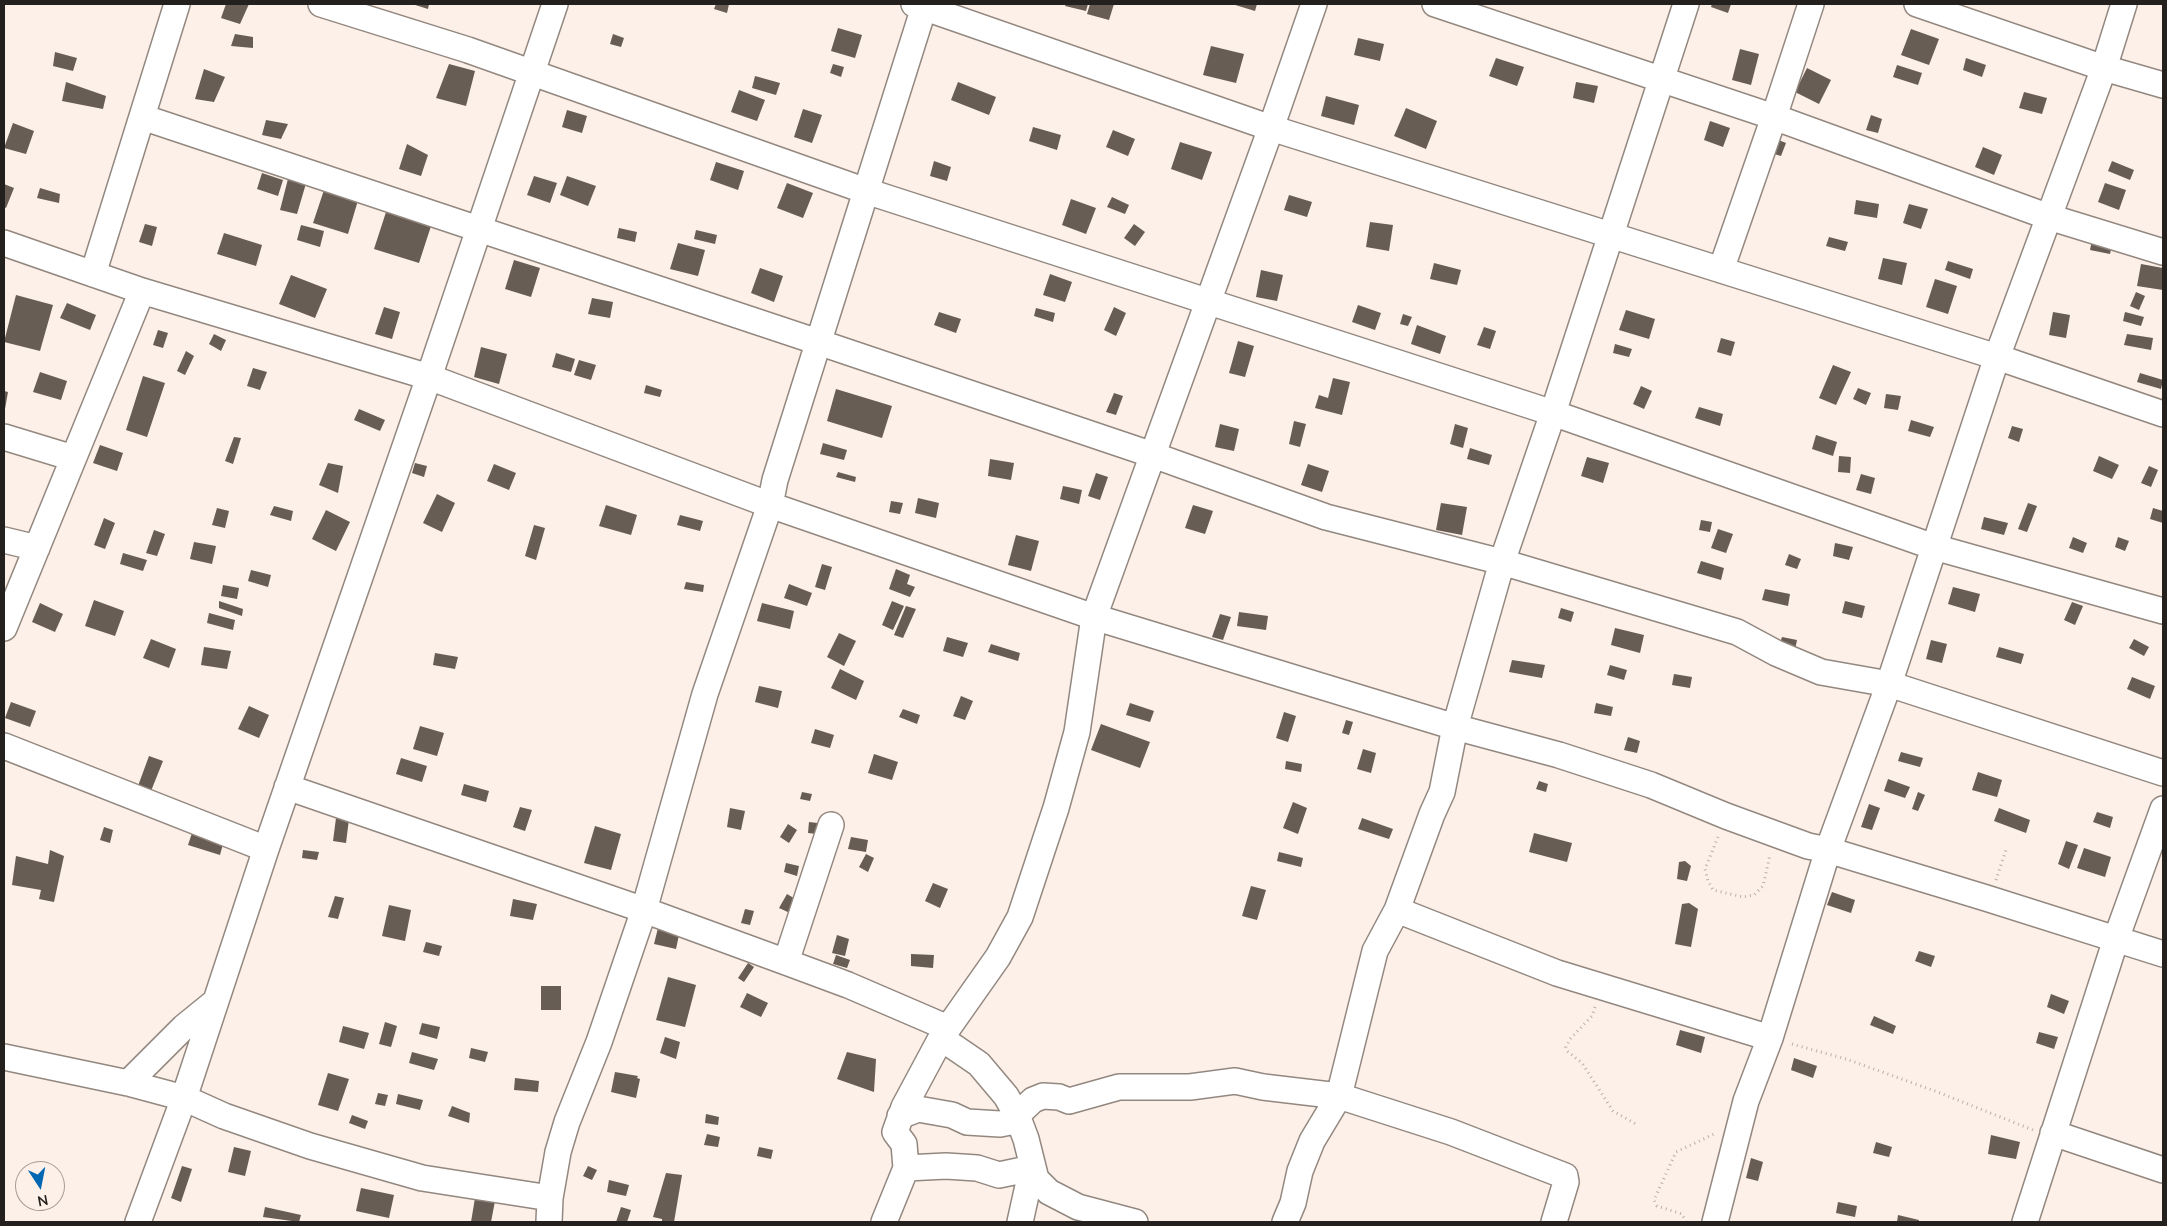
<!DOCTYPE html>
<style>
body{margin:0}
#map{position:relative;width:2167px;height:1226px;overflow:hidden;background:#fcf0e8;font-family:"Nunito Sans",sans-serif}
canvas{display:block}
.frame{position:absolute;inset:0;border:5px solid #24201d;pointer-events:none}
.north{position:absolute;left:15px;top:1161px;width:50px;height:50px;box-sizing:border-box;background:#fcf0e8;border:1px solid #a69d97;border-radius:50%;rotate:169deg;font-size:14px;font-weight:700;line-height:20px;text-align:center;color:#24201d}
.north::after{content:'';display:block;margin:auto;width:18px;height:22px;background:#0267b3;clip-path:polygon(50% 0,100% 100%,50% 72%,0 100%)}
</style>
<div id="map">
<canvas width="2167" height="1226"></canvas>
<div class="frame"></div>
<div class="north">N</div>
</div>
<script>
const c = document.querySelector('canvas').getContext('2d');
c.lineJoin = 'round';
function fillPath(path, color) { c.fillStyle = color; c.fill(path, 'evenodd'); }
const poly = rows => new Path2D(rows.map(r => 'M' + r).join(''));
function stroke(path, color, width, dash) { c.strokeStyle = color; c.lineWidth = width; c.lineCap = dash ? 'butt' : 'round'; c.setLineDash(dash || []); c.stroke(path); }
const building = poly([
 [226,4,249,4,240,24,221,18],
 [412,4,429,4,428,9],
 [716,4,729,4,727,13,714,9],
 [1066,4,1088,4,1086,11,1065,6],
 [1090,4,1114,4,1109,20,1087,14],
 [1232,4,1257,4,1255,11],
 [1712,4,1731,4,1728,13,1711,7],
 [838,28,862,35,855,58,831,51],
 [1911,29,1939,39,1929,65,1901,55],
 [235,34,253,37,253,48,231,46],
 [613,34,624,38,621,47,610,44],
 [1358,38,1384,44,1380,61,1354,55],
 [1211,46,1244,54,1236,83,1203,75],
 [1740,49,1759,54,1751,85,1732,80],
 [55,52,77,58,73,71,53,66],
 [1496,58,1524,67,1517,86,1489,76],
 [1966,58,1986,65,1982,77,1963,70],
 [449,64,475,71,466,106,436,98],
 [833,64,844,67,841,77,830,73],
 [1897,65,1922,73,1918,85,1893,77],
 [1807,68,1831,80,1819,104,1795,92],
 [204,69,225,77,214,102,195,99],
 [755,76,780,83,776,95,752,88],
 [66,82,106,96,103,109,62,101],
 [958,82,996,97,989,115,951,100],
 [1576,82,1598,86,1594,103,1573,98],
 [739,90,765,100,757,121,731,112],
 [2024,92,2047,98,2042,114,2019,108],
 [1326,96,1359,105,1354,125,1321,116],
 [1406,108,1437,121,1426,149,1394,136],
 [803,109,822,115,812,143,794,137],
 [567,110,587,116,582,133,562,127],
 [1871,115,1882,119,1878,133,1866,130],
 [266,120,288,124,281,139,262,135],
 [1710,121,1730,128,1723,147,1704,140],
 [13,123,34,131,26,154,4,148],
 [1033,127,1061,135,1057,150,1029,141],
 [1113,130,1135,139,1128,156,1106,147],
 [1776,139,1786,143,1781,156,1771,153],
 [1180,142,1212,152,1202,180,1171,169],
 [407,144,428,155,421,176,399,169],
 [1983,147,2002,155,1994,175,1975,167],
 [934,161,951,167,947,181,930,176],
 [2112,161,2134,170,2130,180,2108,171],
 [716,162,744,171,738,190,710,180],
 [262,173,283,180,278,196,257,189],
 [289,175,307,180,297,214,280,210],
 [534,176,557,183,550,203,527,195],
 [567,176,596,186,588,206,560,195],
 [787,183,813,193,803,218,777,208],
 [2105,183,2126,190,2119,210,2098,202],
 [4,184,14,188,6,208,4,207],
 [325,187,359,197,348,234,313,223],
 [40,188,60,194,59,203,37,198],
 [1289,195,1312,202,1307,217,1284,210],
 [1112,197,1129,205,1125,214,1107,207],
 [1071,199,1096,208,1086,234,1062,225],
 [1856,200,1879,204,1877,218,1854,214],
 [1909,204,1928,209,1921,229,1903,223],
 [387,209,432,223,419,263,374,249],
 [1370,222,1393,225,1389,251,1366,247],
 [145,224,157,227,152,246,139,242],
 [1134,224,1145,232,1135,246,1124,238],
 [301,225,324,231,320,247,297,240],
 [619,228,637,232,635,242,617,238],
 [696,230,717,235,715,244,694,239],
 [224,233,262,245,256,266,217,254],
 [1829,237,1848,242,1845,251,1826,246],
 [2092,240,2112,245,2110,254,2090,250],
 [678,243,705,250,698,276,670,269],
 [1883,258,1907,263,1902,285,1878,279],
 [514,260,540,268,531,297,505,289],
 [1948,261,1973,269,1970,279,1945,270],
 [1434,263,1461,270,1457,285,1430,279],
 [2141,264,2163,268,2163,290,2137,286],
 [760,268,783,276,774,302,751,293],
 [1261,270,1283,275,1277,301,1256,297],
 [1050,274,1072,282,1065,302,1043,295],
 [291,275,327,289,315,318,279,304],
 [1935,279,1957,286,1948,314,1926,307],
 [2136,292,2145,296,2139,310,2130,306],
 [16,295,53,305,40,351,4,342],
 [592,298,613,302,610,318,588,314],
 [67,303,96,315,90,330,60,318],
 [1358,305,1381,313,1375,330,1352,322],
 [384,307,400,312,392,339,375,334],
 [1114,307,1126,313,1116,336,1104,330],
 [1036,308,1055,313,1053,322,1034,316],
 [1626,310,1655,319,1649,339,1619,330],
 [939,312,961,319,956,333,934,325],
 [2053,312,2070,315,2066,338,2049,335],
 [2125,312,2144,317,2141,326,2123,321],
 [1403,314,1412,317,1408,326,1400,324],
 [1417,325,1446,336,1440,354,1411,344],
 [1484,327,1496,331,1490,349,1477,345],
 [158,330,168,333,163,348,153,345],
 [214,334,226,340,221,351,209,344],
 [2127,334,2153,338,2151,350,2124,345],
 [1721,338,1735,342,1731,356,1717,352],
 [1238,341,1254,346,1245,377,1229,373],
 [1615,344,1632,349,1629,357,1613,353],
 [481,347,507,354,499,384,474,377],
 [186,351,194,356,185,375,177,371],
 [556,353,575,359,571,372,552,367],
 [579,360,596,365,591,380,574,375],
 [1833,365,1851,372,1836,405,1819,398],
 [253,368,267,372,260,390,247,386],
 [40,372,67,381,61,400,33,392],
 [2140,373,2163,380,2161,389,2137,382],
 [143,376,165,383,147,437,126,430],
 [1333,378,1350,382,1342,415,1315,408,1319,395,1328,398],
 [646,385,662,390,660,397,644,393],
 [1641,386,1652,391,1644,409,1633,404],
 [1858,388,1871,393,1866,405,1853,399],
 [836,389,892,406,882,438,827,421],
 [4,391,8,392,5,409,4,409],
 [1114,393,1123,396,1116,415,1106,412],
 [1886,394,1901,396,1898,410,1884,408],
 [1699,407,1723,414,1720,426,1695,418],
 [359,409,385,420,380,431,354,420],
 [1911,420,1934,427,1930,437,1908,431],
 [1294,421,1306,424,1300,447,1289,444],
 [1220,424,1239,429,1234,451,1215,447],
 [1455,424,1468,428,1463,448,1450,444],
 [2012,426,2023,429,2019,442,2008,438],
 [1816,435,1837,442,1833,456,1812,449],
 [234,437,241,438,233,464,225,461],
 [823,443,847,450,844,460,820,454],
 [100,445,123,453,117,471,93,463],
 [1470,448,1492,455,1489,465,1467,459],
 [1839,456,1851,457,1850,473,1838,472],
 [2099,456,2119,465,2112,479,2093,471],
 [1587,457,1609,463,1603,483,1581,476],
 [990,459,1014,463,1011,480,988,476],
 [328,463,343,466,338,493,319,485],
 [415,463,427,466,424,477,412,473],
 [494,464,516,473,509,490,487,481],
 [1308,464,1329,471,1322,492,1301,485],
 [2149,466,2158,470,2151,487,2141,483],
 [838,472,856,477,855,482,836,477],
 [1096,473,1108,477,1100,500,1088,496],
 [1861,474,1875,478,1871,494,1856,490],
 [1063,486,1082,490,1079,504,1060,499],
 [437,494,455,503,442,532,423,523],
 [918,498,939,503,936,518,915,513],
 [891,501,903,503,900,514,889,512],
 [1441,503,1467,507,1462,535,1436,530],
 [2028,503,2037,506,2027,532,2018,529],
 [606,505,637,515,631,535,599,526],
 [1193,505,1213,511,1205,534,1185,528],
 [274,506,293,511,291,521,270,515],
 [217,508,229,511,225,528,212,525],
 [2153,508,2163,511,2163,523,2150,519],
 [326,510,350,522,336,551,312,539],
 [680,515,703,521,700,531,677,525],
 [1984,517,2008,523,2004,535,1981,529],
 [104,518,115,523,105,549,94,545],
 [1701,520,1712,522,1710,532,1699,530],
 [534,525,545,528,536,560,525,556],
 [1718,529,1733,534,1726,553,1711,548],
 [154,530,165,534,157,556,146,553],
 [1016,535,1039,541,1031,571,1008,565],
 [2073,537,2087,543,2083,553,2069,548],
 [2118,537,2129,541,2125,551,2115,547],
 [194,542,216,546,212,564,190,559],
 [1835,543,1853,547,1849,560,1833,556],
 [123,553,147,560,143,571,120,564],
 [1789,554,1801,559,1797,569,1785,565],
 [1701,561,1724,568,1721,580,1697,573],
 [822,564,832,567,825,590,815,587],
 [896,569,910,575,907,584,915,587,910,597,889,589],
 [251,570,271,575,268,587,248,581],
 [686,582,704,585,703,592,684,589],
 [789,584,812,593,807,606,784,598],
 [223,585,239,588,237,599,221,596],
 [1953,587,1980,594,1975,612,1948,604],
 [1765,589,1790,594,1788,606,1762,600],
 [94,600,124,611,115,636,85,626],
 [219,601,243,609,242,616,219,608],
 [892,601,904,606,893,630,882,625],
 [1845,601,1865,606,1862,618,1842,613],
 [2072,602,2083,606,2075,625,2064,620],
 [40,603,63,614,55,632,32,622],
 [762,603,794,611,790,629,757,621],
 [906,606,916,609,903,638,894,635],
 [1561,608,1574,612,1571,622,1558,618],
 [1239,612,1268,616,1266,630,1237,626],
 [209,613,235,620,233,630,207,623],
 [1220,614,1231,617,1223,640,1212,637],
 [1615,628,1644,635,1640,653,1611,645],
 [839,633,856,641,844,666,827,657],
 [947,637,968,643,963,657,943,651],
 [1782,637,1797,640,1795,650,1779,646],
 [151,639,176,649,169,668,143,658],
 [2134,639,2149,647,2144,656,2129,648],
 [1931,640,1947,644,1942,663,1926,659],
 [991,644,1020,653,1018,661,988,652],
 [204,647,231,651,227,669,201,665],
 [1999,647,2024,654,2021,664,1996,657],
 [435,653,458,657,455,669,433,665],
 [1512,660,1545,665,1542,678,1509,672],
 [1610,665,1627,670,1624,680,1607,675],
 [840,669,864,681,856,700,831,688],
 [1674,674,1692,677,1690,688,1672,685],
 [2132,677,2155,686,2150,699,2127,689],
 [759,686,782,691,778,708,755,702],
 [961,696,973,701,965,720,953,716],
 [11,702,36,711,30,727,5,718],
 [1130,703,1154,711,1150,722,1126,715],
 [1596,703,1613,707,1611,716,1594,713],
 [249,706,269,715,259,738,238,729],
 [903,709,920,715,917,724,899,717],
 [1284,712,1296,716,1288,742,1276,738],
 [1346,720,1353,722,1349,735,1342,733],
 [1101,724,1150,742,1140,768,1091,750],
 [420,726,444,733,437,756,413,749],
 [815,729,834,735,830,748,811,743],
 [1628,737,1640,741,1637,753,1624,750],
 [1363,749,1376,753,1371,773,1357,769],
 [1901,752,1923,758,1920,767,1898,761],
 [874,754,898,762,892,780,868,773],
 [149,756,163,761,151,791,138,786],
 [401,758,427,766,422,782,396,774],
 [1286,761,1302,764,1301,772,1285,769],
 [1978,772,2002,780,1997,797,1972,790],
 [1888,779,1910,787,1905,798,1884,791],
 [1539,781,1548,784,1546,792,1536,789],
 [464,784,489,791,486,802,461,795],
 [802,792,812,794,810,801,800,799],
 [1918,792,1925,795,1918,811,1912,809],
 [1293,802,1307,808,1298,834,1283,828],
 [1869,804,1880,808,1872,830,1861,827],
 [520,807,532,810,525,831,513,827],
 [730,808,745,811,741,830,727,827],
 [1999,808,2030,820,2026,833,1994,821],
 [2097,812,2113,817,2110,828,2093,822],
 [336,818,349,819,346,843,333,841],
 [1362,818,1393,829,1389,839,1358,829],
 [809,822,826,824,825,835,808,833],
 [788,824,797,830,789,843,780,837],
 [595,826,621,834,611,870,584,863],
 [104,827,113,830,110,843,100,840],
 [194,827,225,837,220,855,188,845],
 [1534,833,1572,843,1567,862,1529,852],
 [851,837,868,840,866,852,848,849],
 [2066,841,2078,845,2069,869,2058,864],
 [2084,848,2111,857,2105,877,2077,868],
 [50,850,64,856,54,902,39,899,41,890,12,885,16,856,48,864],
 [303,850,319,852,317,860,302,858],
 [1279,852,1303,858,1301,867,1277,861],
 [866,854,874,858,868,872,859,867],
 [1685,861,1691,866,1687,881,1677,879,1679,862],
 [786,863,799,866,797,876,784,872],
 [933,883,948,889,940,908,925,901],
 [1251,886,1266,890,1257,920,1242,916],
 [1832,892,1855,900,1851,913,1827,905],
 [787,894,797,900,790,913,779,908],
 [335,896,344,898,338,919,328,917],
 [513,899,537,904,533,920,510,916],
 [1689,903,1698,909,1691,947,1675,944,1682,904],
 [389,905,411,910,405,941,382,936],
 [745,909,754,911,750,925,741,923],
 [658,928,679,935,676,949,654,944],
 [837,935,849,939,845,956,832,953],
 [426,942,442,946,439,956,423,952],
 [1919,951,1935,956,1931,967,1915,961],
 [911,954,934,955,933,968,911,966],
 [836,955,850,960,847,968,833,964],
 [748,963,754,967,744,982,738,978],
 [668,977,696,985,685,1027,656,1020],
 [541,986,561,986,561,1010,541,1010],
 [747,993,768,1003,761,1017,740,1007],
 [2051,994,2069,1001,2064,1014,2047,1007],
 [1874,1016,1896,1026,1893,1034,1870,1025],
 [385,1022,397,1026,391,1047,379,1044],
 [422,1023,440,1027,437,1039,419,1034],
 [343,1026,369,1033,364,1049,339,1042],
 [1680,1030,1705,1037,1701,1053,1676,1045],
 [2039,1032,2058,1037,2054,1049,2036,1043],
 [665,1037,680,1042,676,1059,660,1053],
 [471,1048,488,1052,485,1062,469,1058],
 [412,1052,438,1059,434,1070,409,1063],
 [847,1052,876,1059,874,1092,837,1079],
 [1794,1058,1817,1066,1813,1078,1791,1070],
 [615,1072,638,1076,637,1078,640,1079,636,1098,611,1092],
 [328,1073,349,1079,338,1111,318,1105],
 [515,1078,539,1081,538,1092,514,1090],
 [378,1093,388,1095,385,1106,375,1104],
 [398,1094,423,1100,420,1110,396,1104],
 [452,1106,470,1113,469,1123,448,1116],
 [706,1114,719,1117,718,1125,705,1123],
 [352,1115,368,1121,365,1129,349,1123],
 [707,1134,720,1137,718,1147,704,1145],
 [1991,1135,2020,1142,2016,1159,1988,1154],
 [1876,1142,1892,1147,1889,1157,1873,1153],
 [234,1147,251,1151,245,1176,228,1172],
 [759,1147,773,1150,771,1159,757,1156],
 [1751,1158,1763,1162,1758,1181,1746,1178],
 [182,1166,192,1169,181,1202,171,1198],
 [588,1166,597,1170,592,1180,583,1176],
 [666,1173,682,1175,674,1222,662,1222,662,1219,653,1217],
 [609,1180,629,1185,626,1196,607,1192],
 [361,1188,394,1195,389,1218,356,1211],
 [475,1198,495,1201,491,1222,471,1222],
 [1838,1202,1857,1206,1855,1217,1836,1213],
 [265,1207,301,1215,299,1222,263,1217],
 [621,1207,631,1210,627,1222,616,1222],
 [1898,1215,1919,1220,1919,1222,1897,1222]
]);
const path = poly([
 [1718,837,1705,869,1708,881,1713,890,1743,897,1754,895,1763,886,1770,855],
 [1996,880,2007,847],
 [1595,1007,1592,1016,1570,1039,1566,1047,1567,1051,1582,1063,1613,1111,1636,1124],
 [1792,1044,1846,1059,1935,1091,2033,1130],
 [1686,1222,1682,1214,1657,1206,1654,1200,1676,1152,1714,1134]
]);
const minor = poly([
 [321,4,468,50,866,191,1553,413,1934,547,2163,611],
 [914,4,1271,128,1997,357,2163,414],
 [1435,4,1774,117,2049,217,2163,252],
 [1917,4,2104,68,2163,85],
 [142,117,818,342,1153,455,1326,517,1502,562,1737,632,1776,653,1821,672,1889,684,1997,357,2104,68,2124,4],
 [4,243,142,291,429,377,770,505,1094,617,1455,727,1559,755,1651,785,1726,816,1808,846,1828,850,1986,898,2163,954],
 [1721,270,1774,117,1811,4],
 [93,274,177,4],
 [4,437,73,458],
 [4,540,37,548],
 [4,628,142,291],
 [4,746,266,849],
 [287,787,644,910,786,962,848,985,948,1028],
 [1397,910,1557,973,1770,1038],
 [786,962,831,825],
 [941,1038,979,1064,1006,1096,1017,1115,1026,1139,1036,1179,1049,1192,1078,1207,1135,1222],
 [4,1057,128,1083,184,1098,224,1116,310,1146,422,1178,550,1198],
 [128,1083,184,1027,216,1001],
 [900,1116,918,1109,952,1115,967,1122,1000,1124,1010,1122,1033,1100,1043,1096,1059,1097,1069,1101,1119,1087,1190,1087,1235,1081,1263,1087,1339,1096,1451,1132,1565,1176,1566,1182,1554,1222],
 [2053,1133,2163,1170],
 [906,1168,946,1166,977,1168,999,1175,1032,1168,1020,1222],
 [138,1222,184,1098,266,849,429,377,555,4],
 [549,1222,550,1198,558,1152,567,1122,599,1042,644,910,705,694,770,505,775,480,925,4],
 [884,1222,906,1168,904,1144,895,1132,904,1107,941,1038,998,957,1020,917,1056,808,1077,732,1094,617,1271,128,1314,4],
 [1285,1222,1293,1203,1300,1171,1312,1141,1339,1096,1375,951,1397,910,1432,814,1442,792,1455,727,1502,562,1553,413,1686,4],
 [1715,1222,1746,1101,1770,1038,1828,850,1889,684,2163,773],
 [2025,1222,2116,939,2163,809]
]);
fillPath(building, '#675d55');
stroke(minor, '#938880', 28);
stroke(path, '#b9b0a9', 3, [1, 4]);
stroke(minor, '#fff', 25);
</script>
